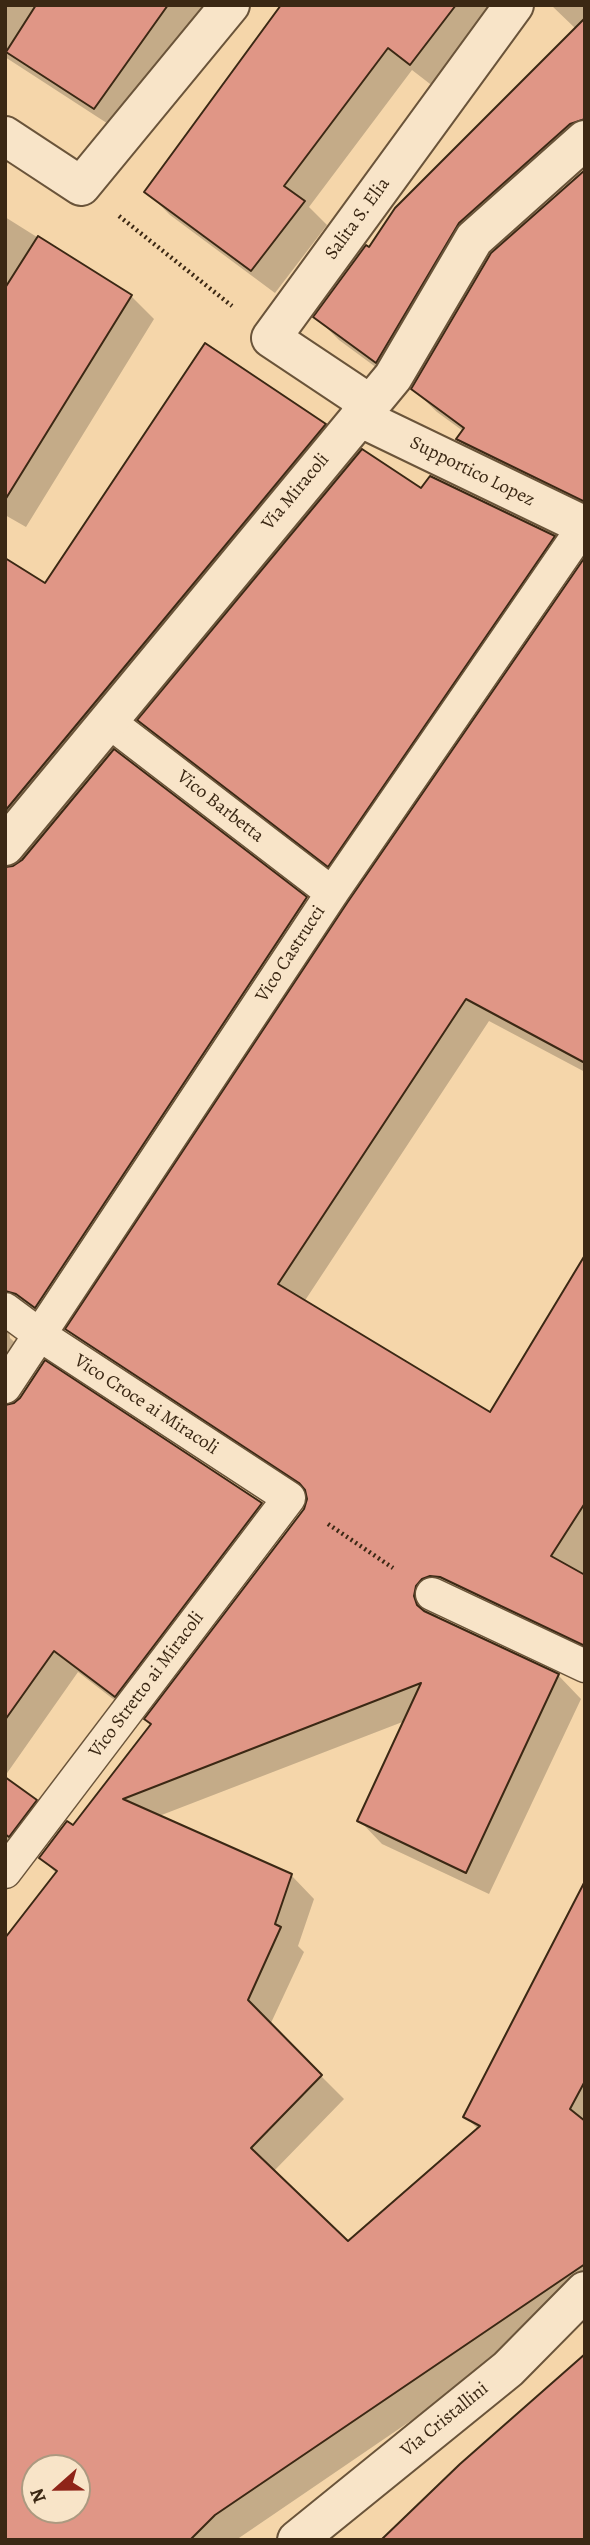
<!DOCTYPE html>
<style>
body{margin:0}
#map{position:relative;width:590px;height:2545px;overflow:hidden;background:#f5d6aa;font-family:Alegreya,serif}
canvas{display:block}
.frame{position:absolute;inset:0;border:7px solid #3b2814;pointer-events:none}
.north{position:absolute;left:21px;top:2454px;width:70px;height:70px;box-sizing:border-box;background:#f8e4c8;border:2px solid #ac9980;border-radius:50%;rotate:249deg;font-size:19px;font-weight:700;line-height:28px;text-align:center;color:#3b2814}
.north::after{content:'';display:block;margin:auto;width:24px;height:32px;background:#8f2418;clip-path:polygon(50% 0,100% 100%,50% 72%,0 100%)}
</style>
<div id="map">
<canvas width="590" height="2545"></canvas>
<div class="frame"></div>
<div class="north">N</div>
</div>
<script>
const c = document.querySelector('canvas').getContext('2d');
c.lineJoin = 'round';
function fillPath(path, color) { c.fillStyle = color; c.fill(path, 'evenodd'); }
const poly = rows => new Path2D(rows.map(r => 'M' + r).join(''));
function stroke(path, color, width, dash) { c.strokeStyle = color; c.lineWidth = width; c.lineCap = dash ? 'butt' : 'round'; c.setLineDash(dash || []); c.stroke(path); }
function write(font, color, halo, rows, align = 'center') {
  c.font = font + ' Alegreya,serif'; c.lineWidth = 5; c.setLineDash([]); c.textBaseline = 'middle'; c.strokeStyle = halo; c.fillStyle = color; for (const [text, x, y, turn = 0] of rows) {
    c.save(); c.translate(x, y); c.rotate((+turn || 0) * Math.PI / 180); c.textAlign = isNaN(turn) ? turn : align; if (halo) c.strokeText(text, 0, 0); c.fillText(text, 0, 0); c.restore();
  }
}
const shadow = poly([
 [5,5,205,5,116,129,5,57],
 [284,5,497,5,434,87,412,70,309,207,327,225,275,293,170,215,147,192],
 [551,5,585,5,585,154,482,246,400,385,339,340,316,317,370,250,576,29],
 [585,172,585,512,481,462,458,439,463,431,437,412,413,389],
 [5,217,131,296,154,319,26,527,5,515],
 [325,425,348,448,11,855,6,866,6,869,14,868,23,862,114,751,306,898,329,922,59,1330,9,1330,10,1338,37,1364,11,1405,22,1398,45,1363,261,1504,284,1527,139,1719,78,1672,5,1776,5,560,45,585],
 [422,491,554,537,576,559,350,887,161,742,140,720],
 [585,560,585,1072,489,1021,304,1302,490,1415,585,1259,585,1656,438,1610,437,1618,558,1675,581,1699,489,1894,382,1844,359,1820,405,1721,159,1816,291,1875,314,1899,298,1946,304,1952,270,2025,344,2099,273,2172,348,2244,479,2130,465,2116,585,1882,585,2302,236,2540,5,2540,57,1874,41,1858,73,1827,153,1725,305,1510,308,1495,90,1352,67,1329],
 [35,2468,77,2468,77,2510,35,2510],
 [5,1779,36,1801,59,1824,33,1859,5,1839]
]);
const building = poly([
 [36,5,168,5,94,109,6,52,36,5],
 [281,5,456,5,410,65,388,48,284,186,305,201,251,271,144,192,281,5],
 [585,18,585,119,570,124,459,223,376,363,313,317,366,245,369,247,395,208,585,18],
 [585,170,585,502,456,439,464,428,411,389,491,253,585,170],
 [38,236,132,295,5,500,5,288,38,236],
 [205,343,326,424,5,811,5,558,45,583,205,343],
 [362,449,421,488,430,476,555,536,328,867,137,720,362,449],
 [585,557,585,1063,466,999,278,1284,490,1412,585,1255,585,1503,551,1556,585,1575,585,1646,440,1577,430,1576,422,1579,416,1586,414,1596,417,1605,424,1611,559,1674,466,1873,357,1821,421,1683,123,1799,292,1874,275,1924,281,1927,248,2000,322,2075,251,2148,348,2241,480,2126,463,2117,585,1881,585,2081,570,2109,585,2121,585,2264,215,2515,190,2540,5,2540,5,1938,57,1871,39,1858,67,1821,73,1825,151,1724,144,1719,304,1509,307,1499,305,1490,299,1483,65,1329,347,903,585,557],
 [35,2468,77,2468,77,2510,35,2510,35,2468],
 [114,749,307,897,35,1308,16,1294,5,1291,5,867,13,866,22,860,114,749],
 [45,1360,262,1503,115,1697,54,1651,5,1720,5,1405,14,1403,20,1398,45,1360],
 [5,1777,37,1800,9,1837,5,1834,5,1777],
 [585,2354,585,2540,381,2540,460,2464,585,2354]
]);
const path = poly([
 [119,216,232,306],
 [328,1524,393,1568]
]);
const lane = poly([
 [108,721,332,893],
 [5,1309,40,1335,289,1498,5,1872],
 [5,1387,332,893,584,526],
 [432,1594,585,1666]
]);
const street = poly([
 [5,136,81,186,230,5],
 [370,404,271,338,514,5],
 [359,417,585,526],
 [5,846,393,377,474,239,585,140],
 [297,2540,508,2369,585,2291]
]);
const streetNames = [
 ["Salita S. Elia",358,219,-54],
 ["Supportico Lopez",472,472,26],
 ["Via Miracoli",296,492,-50],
 ["Vico Barbetta",220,807,38],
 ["Vico Castrucci",291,954,-57],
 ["Vico Croce ai Miracoli",146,1405,33],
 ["Vico Stretto ai Miracoli",147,1685,-53],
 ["Via Cristallini",445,2420,-39]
];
fillPath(shadow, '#0003');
fillPath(building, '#e09686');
stroke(building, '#3b2814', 2);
stroke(lane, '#6a543a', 35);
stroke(street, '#6a543a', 42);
stroke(path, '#3b2814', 4.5, [2, 3.5]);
stroke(lane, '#f8e4c8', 32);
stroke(street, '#f8e4c8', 38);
write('19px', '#3b2814', '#f8e4c8', streetNames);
</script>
